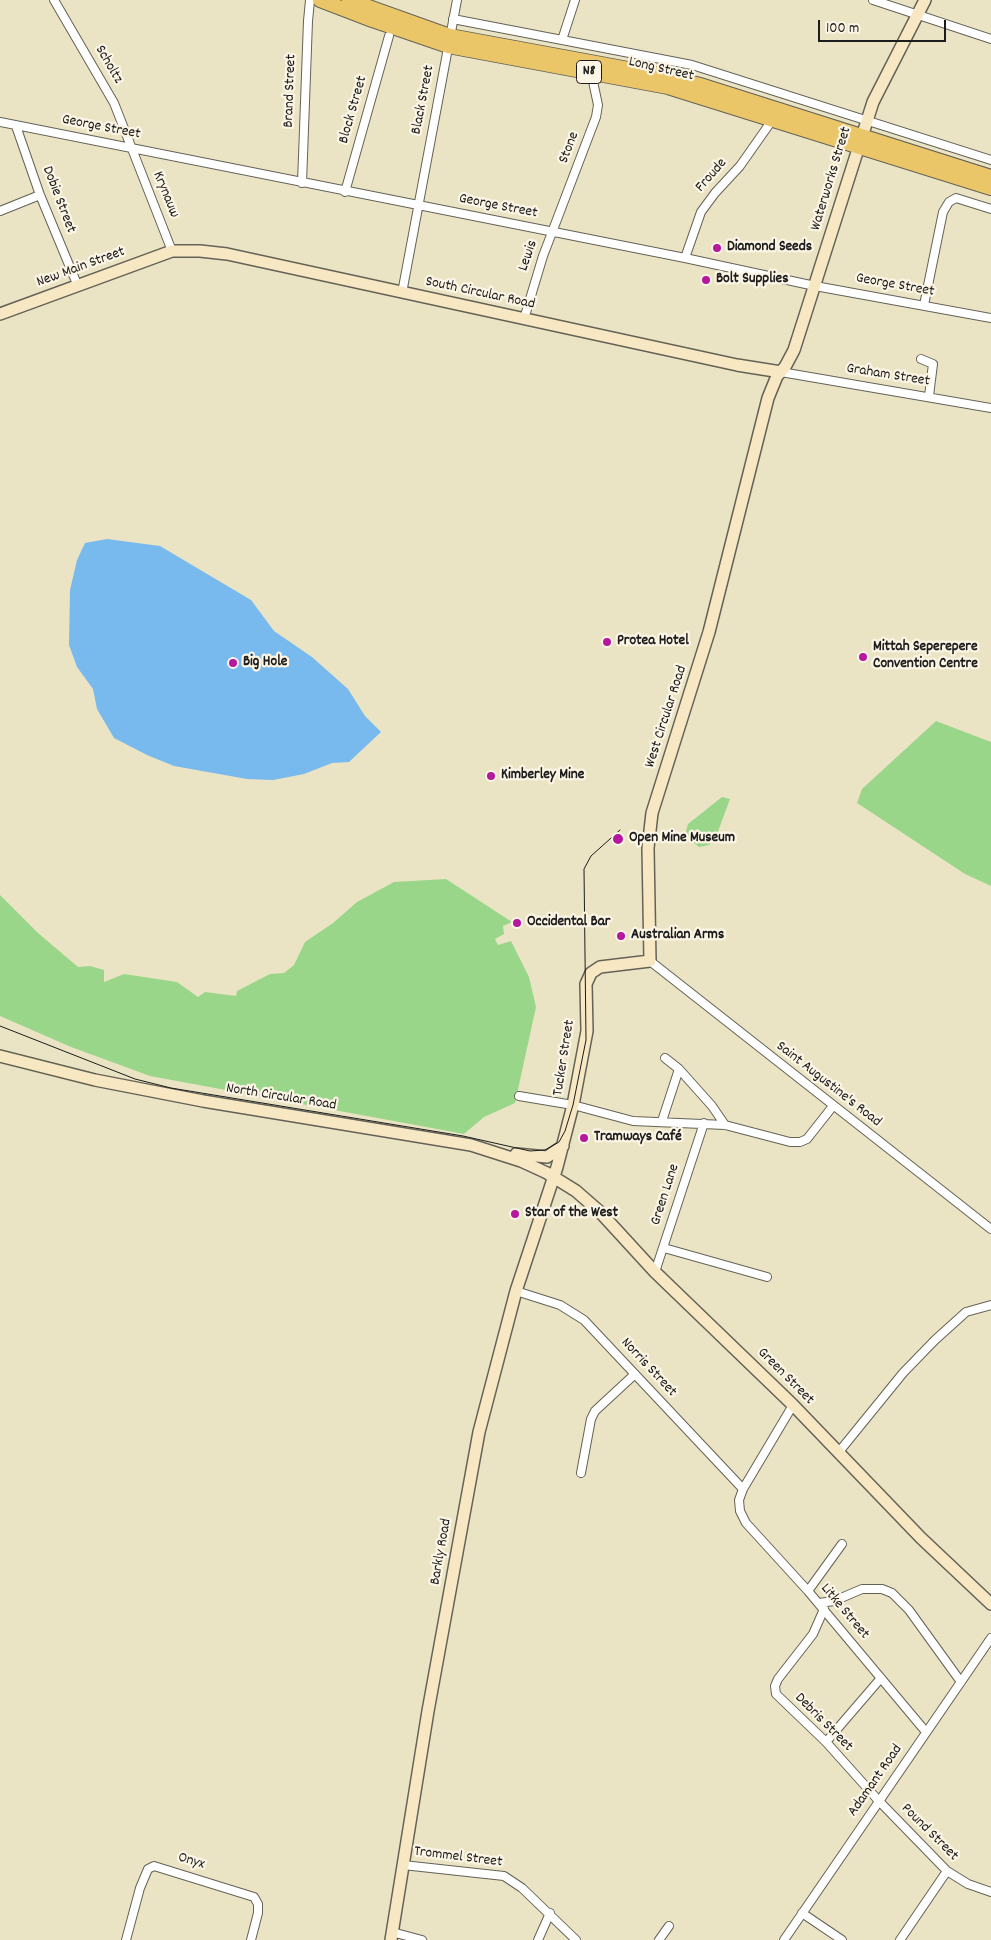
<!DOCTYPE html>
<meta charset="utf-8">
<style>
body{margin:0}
#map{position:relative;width:991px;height:1940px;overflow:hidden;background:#ebe4c4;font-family:Dekko,sans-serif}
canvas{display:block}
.scale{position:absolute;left:818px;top:20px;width:128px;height:22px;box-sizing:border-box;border:2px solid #1c1c1c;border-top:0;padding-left:6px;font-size:15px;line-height:18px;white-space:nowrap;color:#1c1c1c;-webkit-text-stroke:4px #fcf5e5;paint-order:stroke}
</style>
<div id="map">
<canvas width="991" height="1940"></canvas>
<div class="scale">100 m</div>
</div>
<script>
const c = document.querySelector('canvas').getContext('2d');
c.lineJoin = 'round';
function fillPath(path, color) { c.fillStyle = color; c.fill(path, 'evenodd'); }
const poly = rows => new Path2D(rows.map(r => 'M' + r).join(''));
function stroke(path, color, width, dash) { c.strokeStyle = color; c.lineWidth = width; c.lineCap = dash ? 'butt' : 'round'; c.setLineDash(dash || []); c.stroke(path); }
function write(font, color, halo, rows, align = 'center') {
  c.font = font + ' Dekko,sans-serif'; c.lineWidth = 4.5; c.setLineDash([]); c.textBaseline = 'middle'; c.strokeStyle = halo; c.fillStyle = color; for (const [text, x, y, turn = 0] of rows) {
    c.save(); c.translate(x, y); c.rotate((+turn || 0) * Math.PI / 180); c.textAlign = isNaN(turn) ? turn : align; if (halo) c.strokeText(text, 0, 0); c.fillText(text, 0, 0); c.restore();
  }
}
const green = poly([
 [936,721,991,742,991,886,965,874,857,803,862,789],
 [722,797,730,799,716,837,709,845,699,847,689,839,686,831,688,824],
 [446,879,512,922,503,926,504,934,495,939,498,945,511,941,529,977,536,1007,515,1103,484,1117,464,1134,150,1076,71,1047,0,1016,0,895,38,933,78,967,90,966,104,970,104,982,124,974,177,982,198,997,205,992,236,996,237,991,270,974,284,973,294,965,305,942,333,923,357,902,394,882]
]);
const water = poly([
 [107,539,160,546,251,600,274,631,312,657,348,689,365,716,381,732,349,762,332,763,304,774,273,780,247,779,174,766,147,755,114,738,97,709,93,689,77,667,69,645,70,590,77,560,85,543]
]);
const street = poly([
 [54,0,114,103,172,251],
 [873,0,991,39],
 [453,19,692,65,991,160],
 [562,40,575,0],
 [0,122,685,258,815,286,991,318],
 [16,126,40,195,77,284],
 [302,183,308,21,310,0],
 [345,192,389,36],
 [0,211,40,195],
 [685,258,701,212,715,193,740,166,773,119],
 [402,293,457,0],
 [924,305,943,212,949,202,956,198,991,209],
 [524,319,543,256,596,117,598,105,591,72],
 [921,359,933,364,929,396],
 [781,372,991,408],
 [650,961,991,1229],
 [665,1058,679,1069,712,1106,725,1125],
 [519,1096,573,1105,633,1121,725,1125,790,1142,800,1142,807,1139,833,1106],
 [662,1121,679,1069],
 [664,1248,767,1277],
 [655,1272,704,1123],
 [516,1291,560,1305,584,1320,743,1489],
 [793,1405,743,1489,739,1500,740,1511,746,1523,808,1591,926,1732],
 [838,1453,903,1373,935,1340,966,1312,991,1305],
 [581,1473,591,1419,595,1411,635,1374],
 [808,1591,842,1544],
 [819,1603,834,1601,862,1589,882,1589,892,1593,909,1610,961,1682],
 [824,1609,813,1634,778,1679,775,1686,776,1694,826,1742,878,1800,947,1871,968,1884,991,1892],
 [826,1742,881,1678],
 [403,1865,504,1876,522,1888,576,1940],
 [802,1913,842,1940],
 [392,1932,422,1940],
 [126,1940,140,1888,148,1869,154,1866,254,1897,258,1904,258,1913,251,1940],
 [538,1940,550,1913],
 [659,1940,669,1926],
 [784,1940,991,1638],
 [900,1940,947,1871]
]);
const secondary = poly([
 [0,314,172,251,200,251,227,254,737,365,781,372],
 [0,1056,95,1080,203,1101,471,1145,521,1161,547,1173,576,1191,600,1212,655,1272,793,1405,921,1538,991,1604],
 [516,1154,547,1157,563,1146],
 [391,1940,428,1711,479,1432,516,1291,557,1167,573,1105,587,1031,586,984,591,973,600,967,650,961,648,848,652,813,709,632,768,398,777,376,785,367,794,350,873,102,925,0]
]);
const highway = poly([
 [320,0,372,20,448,46,668,87,991,188],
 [349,0,450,36,666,76,700,85,991,177]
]);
const tram = poly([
 [0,1026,135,1079,171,1088,463,1136,530,1151,545,1150,559,1142,565,1131,573,1105,586,1040,584,869,591,856,620,830]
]);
const markers = [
 [717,248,5,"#b5179e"],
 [706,280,5,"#b5179e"],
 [607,642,5,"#b5179e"],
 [863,657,5,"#b5179e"],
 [233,663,5,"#b5179e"],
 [491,776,5,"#b5179e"],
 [618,839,6,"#b5179e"],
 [517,923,5,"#b5179e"],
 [621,936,5,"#b5179e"],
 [584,1138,5,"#b5179e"],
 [515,1214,5,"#b5179e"]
];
const shields = [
 [589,72,25]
];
const shieldNames = [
 ["N8",589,72]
];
const streetNames = [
 ["Scholtz",108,65,60],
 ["Long Street",661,70,13],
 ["Brand Street",291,91,-88],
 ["Black Street",424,100,-79],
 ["Block Street",354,110,-74],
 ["George Street",101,128,11],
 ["Stone",570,148,-69],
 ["Froude",712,176,-49],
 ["Waterworks Street",832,179,-73],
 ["Krynauw",165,195,68],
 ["Dobie Street",58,200,69],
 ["George Street",498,207,11],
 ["Lewis",529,256,-71],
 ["New Main Street",81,268,-20],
 ["George Street",895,286,10],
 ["South Circular Road",480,294,12],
 ["Graham Street",888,376,9],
 ["West Circular Road",667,717,-72],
 ["Tucker Street",565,1058,-81],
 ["Saint Augustine's Road",828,1085,38],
 ["North Circular Road",281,1098,9],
 ["Green Lane",666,1195,-72],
 ["Norris Street",648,1368,47],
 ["Green Street",785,1377,45],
 ["Barkly Road",442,1552,-80],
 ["Litke Street",844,1612,50],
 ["Debris Street",823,1723,45],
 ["Adamant Road",876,1781,-55],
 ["Pound Street",929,1833,45],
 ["Trommel Street",458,1858,7],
 ["Onyx",191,1862,17]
];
const poiNames = [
 ["Diamond Seeds",727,248],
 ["Bolt Supplies",716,280],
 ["Protea Hotel",617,642],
 ["Mittah Seperepere",873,648],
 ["Convention Centre",873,665],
 ["Big Hole",243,663],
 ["Kimberley Mine",501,776],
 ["Open Mine Museum",629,839],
 ["Occidental Bar",527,923],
 ["Australian Arms",631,936],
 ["Tramways Café",594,1138],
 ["Star of the West",525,1214]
];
fillPath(green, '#9ad68a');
fillPath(water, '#78baed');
stroke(street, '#646257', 10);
stroke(secondary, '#646257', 14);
stroke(highway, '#646257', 16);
stroke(street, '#fff', 8);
stroke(secondary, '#f7e8c3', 11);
stroke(highway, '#ebc669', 14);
stroke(tram, '#1c1c1c', 1);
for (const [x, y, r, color] of markers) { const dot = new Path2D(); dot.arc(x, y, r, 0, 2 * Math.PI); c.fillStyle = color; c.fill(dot); stroke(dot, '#fcf5e5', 2); }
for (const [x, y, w] of shields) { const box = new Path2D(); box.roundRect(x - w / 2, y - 11.5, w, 23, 4); c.fillStyle = '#fcf5e5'; c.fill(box); stroke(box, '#1c1c1c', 1); }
write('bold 14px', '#1c1c1c', null, shieldNames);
write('15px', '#1c1c1c', '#fcf5e5', streetNames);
write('bold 15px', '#1c1c1c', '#fcf5e5', poiNames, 'left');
</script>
